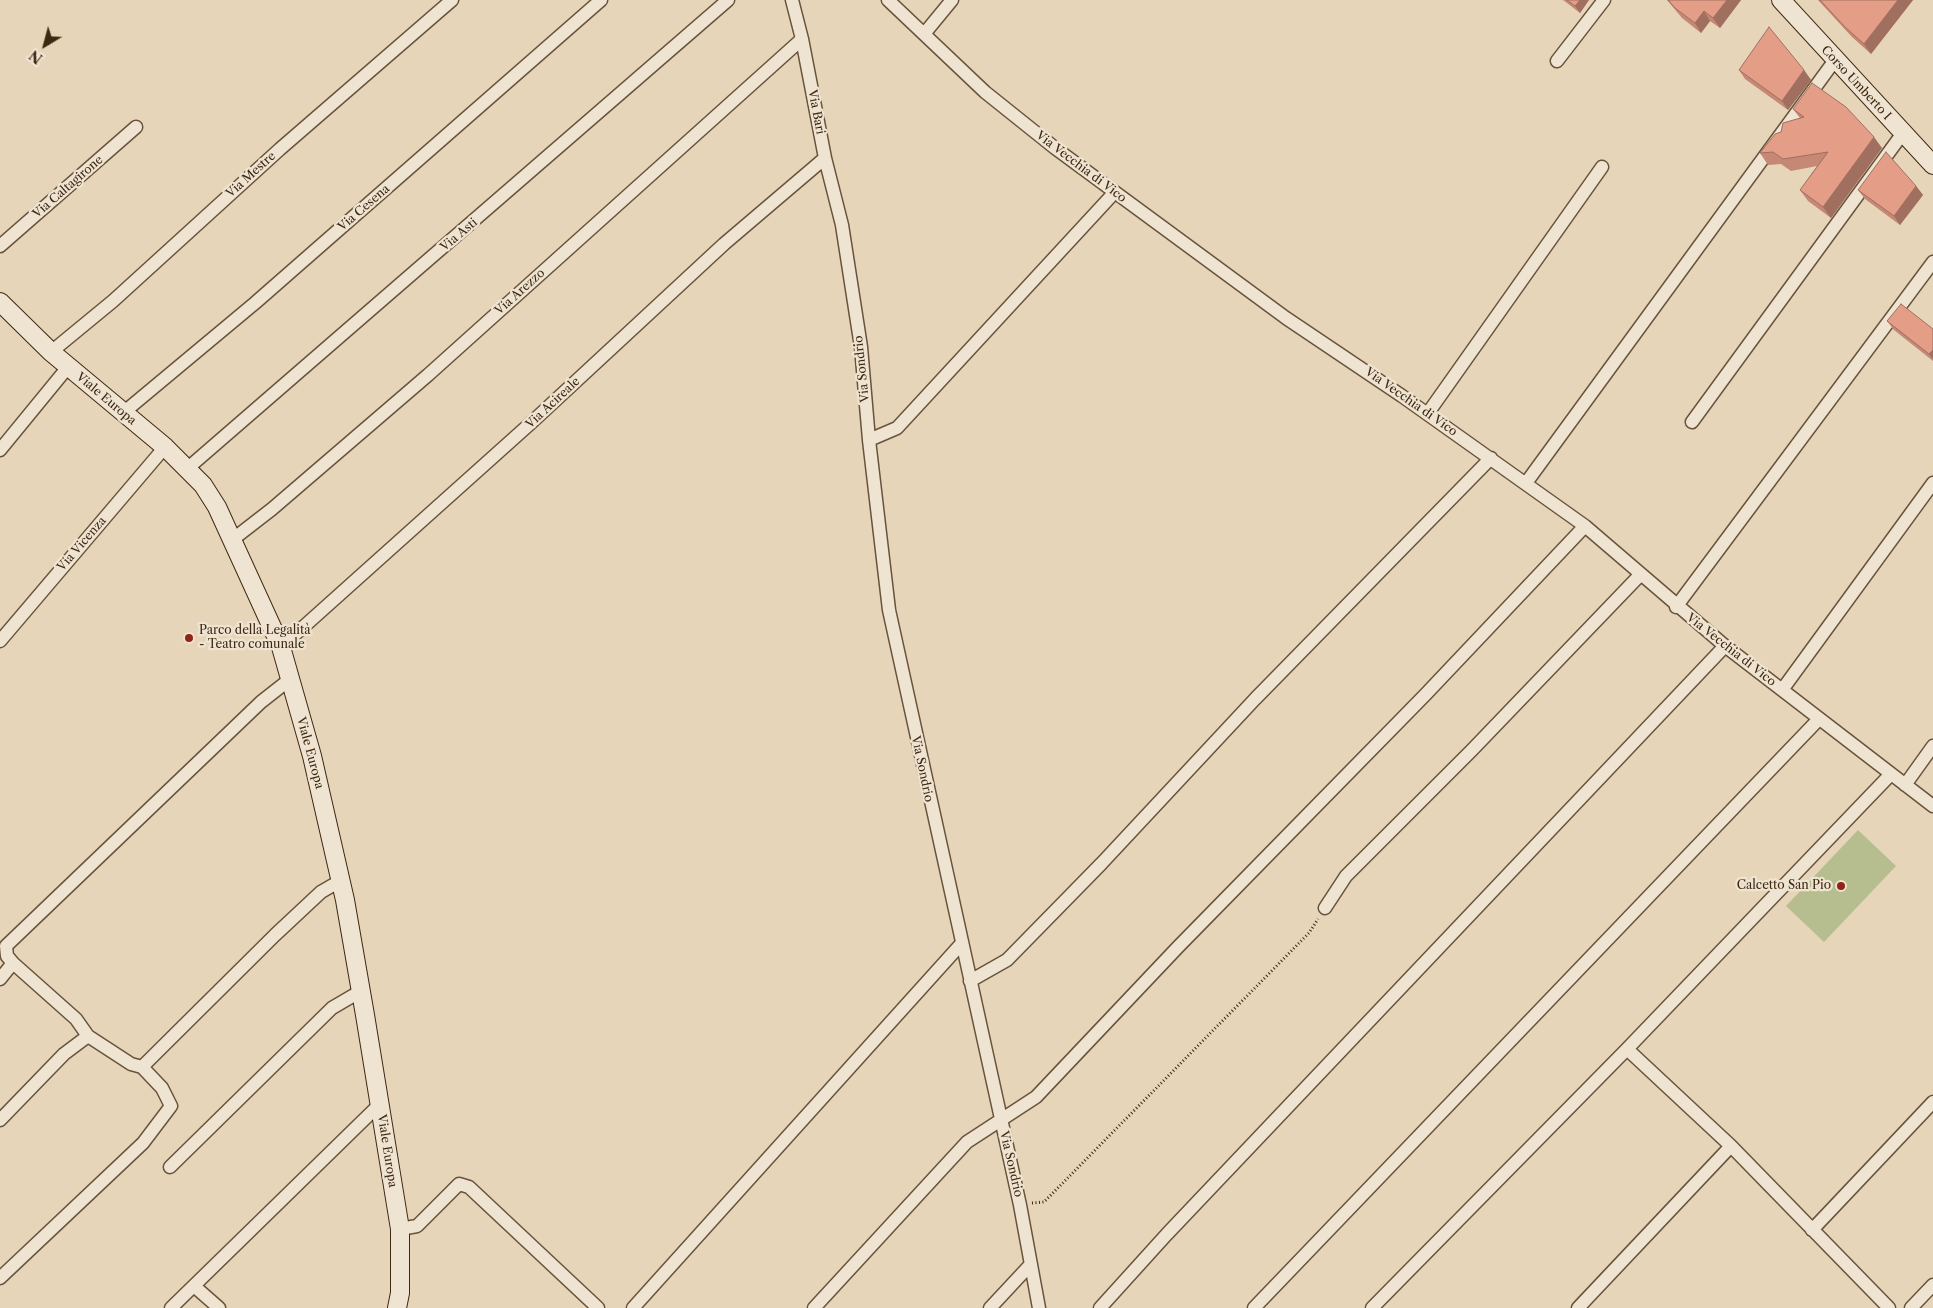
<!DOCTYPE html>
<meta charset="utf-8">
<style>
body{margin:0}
#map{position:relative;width:1933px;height:1308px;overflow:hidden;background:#e7d5b9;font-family:"Libre Caslon Text",serif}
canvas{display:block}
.north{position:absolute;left:20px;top:20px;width:50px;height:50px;-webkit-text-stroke:4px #efe4d2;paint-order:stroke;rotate:217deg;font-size:14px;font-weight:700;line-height:20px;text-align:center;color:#3e2812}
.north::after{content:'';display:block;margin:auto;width:18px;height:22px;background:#3e2812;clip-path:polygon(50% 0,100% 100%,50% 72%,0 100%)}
</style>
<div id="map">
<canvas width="1933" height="1308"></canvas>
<div class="north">N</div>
</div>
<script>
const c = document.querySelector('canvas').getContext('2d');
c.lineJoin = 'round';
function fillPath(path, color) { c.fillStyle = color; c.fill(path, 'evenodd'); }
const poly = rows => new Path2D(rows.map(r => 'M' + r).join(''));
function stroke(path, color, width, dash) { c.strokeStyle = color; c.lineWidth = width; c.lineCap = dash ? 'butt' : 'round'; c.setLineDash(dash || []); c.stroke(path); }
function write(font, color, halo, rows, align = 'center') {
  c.font = font + ' "Libre Caslon Text",serif'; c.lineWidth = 4.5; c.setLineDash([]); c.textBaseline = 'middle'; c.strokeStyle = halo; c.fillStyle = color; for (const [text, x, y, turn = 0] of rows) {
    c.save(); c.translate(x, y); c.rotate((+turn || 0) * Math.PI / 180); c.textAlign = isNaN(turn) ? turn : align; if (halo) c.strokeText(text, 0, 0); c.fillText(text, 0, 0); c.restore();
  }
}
const green = poly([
 [1858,830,1896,866,1824,942,1786,906]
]);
const path = poly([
 [1032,1203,1044,1202,1309,933,1318,919]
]);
const street = poly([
 [792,0,802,39,825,158,842,225,861,347,869,440,889,610,1020,1205,1039,1308],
 [888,0,985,92,1055,148,1286,318,1402,396,1585,526,1725,646,1933,806],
 [924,34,952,0],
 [1557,61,1604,0],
 [0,246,136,127],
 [51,352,113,301,280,149,452,0],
 [123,413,255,303,601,0],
 [1428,413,1602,167],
 [1692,422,1903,133],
 [869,440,897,428,1114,193],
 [0,450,68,367],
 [188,468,728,0],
 [1526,483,1835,60],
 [232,540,272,509,428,375,802,39],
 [1676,607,1933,262],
 [0,641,165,447],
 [281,647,532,422,724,244,825,158],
 [1782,690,1933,483],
 [1905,785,1933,746],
 [1325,908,1346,876,1472,750,1641,574],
 [0,979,13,963],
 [970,981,1007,960,1101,864,1255,699,1491,458],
 [1627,1049,1731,1146,1889,1308],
 [142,1067,275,935,321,892,340,881],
 [0,1120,64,1054,88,1036],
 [170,1167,332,1008,361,991],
 [400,1229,417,1226,459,1184,469,1187,598,1308],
 [1812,1230,1933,1102],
 [0,1278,143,1143,171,1106,162,1088,142,1067,131,1064,88,1036,76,1019,13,963,7,956,6,946,261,702,289,680],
 [194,1286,219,1308],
 [171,1308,380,1104],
 [633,1308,962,943],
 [814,1308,967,1142,1036,1097,1178,947,1425,695,1585,526],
 [990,1308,1031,1264],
 [1100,1308,1167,1234,1725,646],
 [1254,1308,1819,719],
 [1372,1308,1627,1049,1891,774],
 [1578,1308,1731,1146],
 [1911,1308,1933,1285]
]);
const secondary = poly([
 [1781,0,1933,165],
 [0,302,51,352,165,447,203,485,217,507,281,647,312,756,345,900,365,1015,400,1229,400,1293,397,1308]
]);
const wall = poly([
 [1563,0,1589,0,1580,13],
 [1667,0,1741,0,1720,28,1710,21,1701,33,1682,18],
 [1818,0,1913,0,1871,54,1852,37],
 [1739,70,1804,70,1811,80,1788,110,1745,79],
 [1793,109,1882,148,1831,218,1808,201,1800,190,1817,166,1791,171,1781,164,1768,165,1760,153,1781,132,1800,118],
 [1916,186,1923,195,1900,225,1865,199,1858,190],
 [1887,321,1933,329,1933,361,1894,330]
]);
const shadedWall = poly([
 [1580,0,1589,0,1580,13,1575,6],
 [1727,0,1741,0,1720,28,1713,18],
 [1898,0,1913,0,1871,54,1864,44],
 [1704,11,1710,21,1701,33,1695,23],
 [1804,70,1811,80,1788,110,1782,101],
 [1874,137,1882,148,1831,218,1823,207],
 [1916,186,1923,195,1900,225,1894,216],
 [1933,350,1933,359,1929,354]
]);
const building = poly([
 [1567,0,1580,0,1575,6,1567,0],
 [1668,0,1727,0,1713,18,1704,11,1695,23,1675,8,1668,0],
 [1820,0,1898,0,1864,44,1845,27,1820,0],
 [1769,27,1804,70,1782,101,1739,70,1769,27],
 [1812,83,1846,107,1874,137,1823,207,1800,190,1828,152,1783,159,1773,152,1760,153,1775,134,1781,132,1783,123,1804,117,1793,109,1812,83],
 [1886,152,1916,186,1894,216,1858,190,1886,152],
 [1901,304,1933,329,1933,350,1929,354,1887,321,1901,304]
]);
const markers = [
 [189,638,5,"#8f2418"],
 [1841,886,5,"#8f2418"]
];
const streetNames = [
 ["Corso Umberto I",1856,83,47],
 ["Via Bari",816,112,79],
 ["Via Vecchia di Vico",1081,167,37],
 ["Via Mestre",251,175,-42],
 ["Via Caltagirone",68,187,-41],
 ["Via Cesena",364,208,-41],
 ["Via Asti",459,235,-40],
 ["Via Arezzo",520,292,-42],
 ["Via Sondrio",862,369,-96],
 ["Viale Europa",106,399,40],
 ["Via Vecchia di Vico",1411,402,35],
 ["Via Acireale",553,403,-43],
 ["Via Vicenza",82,544,-49],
 ["Via Vecchia di Vico",1731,650,38],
 ["Viale Europa",310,753,75],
 ["Via Sondrio",922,769,78],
 ["Viale Europa",387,1151,81],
 ["Via Sondrio",1011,1164,77]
];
const poiNames = [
 ["Parco della Legalità",199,631],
 ["- Teatro comunale",199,645],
 ["Calcetto San Pio",1831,886,"right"]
];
fillPath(green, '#b6bd8f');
stroke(street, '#68533c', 15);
stroke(secondary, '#3e2812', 20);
stroke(path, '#3e2812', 3, [1, 2.5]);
stroke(street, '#efe4d2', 12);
stroke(secondary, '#efe4d2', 18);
fillPath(wall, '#c48875');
fillPath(shadedWall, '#a06f5f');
fillPath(building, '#e49e88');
stroke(building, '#a06f5f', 1);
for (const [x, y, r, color] of markers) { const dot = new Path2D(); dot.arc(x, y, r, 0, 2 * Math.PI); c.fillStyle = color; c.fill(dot); stroke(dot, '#efe4d2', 2); }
write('12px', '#3e2812', '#efe4d2', streetNames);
write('12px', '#3e2812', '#efe4d2', poiNames, 'left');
</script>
